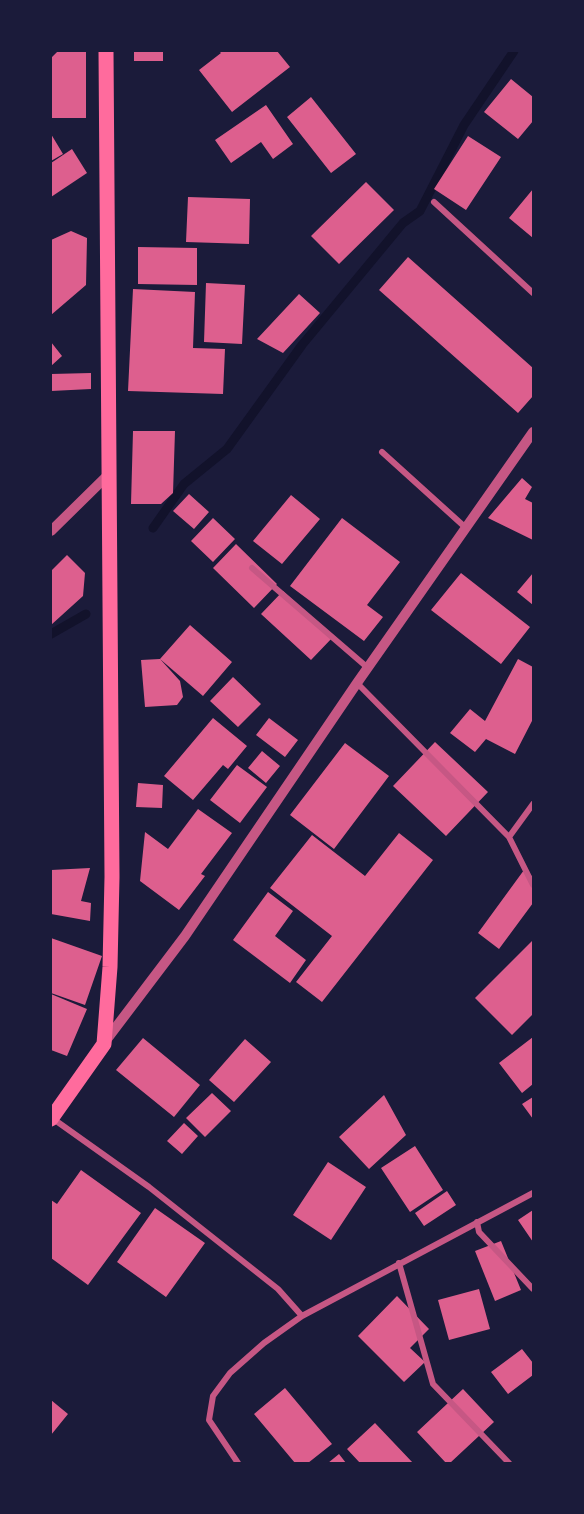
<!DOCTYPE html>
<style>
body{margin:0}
#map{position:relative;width:584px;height:1514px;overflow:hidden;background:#1b1b3a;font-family:"Archivo Narrow",sans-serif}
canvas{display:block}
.frame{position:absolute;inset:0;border:52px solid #1b1b3a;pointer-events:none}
</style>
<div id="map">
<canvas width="584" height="1514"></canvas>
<div class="frame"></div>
</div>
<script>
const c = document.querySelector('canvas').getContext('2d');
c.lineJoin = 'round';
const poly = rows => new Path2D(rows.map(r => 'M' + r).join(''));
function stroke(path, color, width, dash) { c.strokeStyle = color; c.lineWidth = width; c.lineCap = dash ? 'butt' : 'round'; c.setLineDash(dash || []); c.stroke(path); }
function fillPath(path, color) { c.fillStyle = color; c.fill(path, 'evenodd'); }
const stream = poly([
 [153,528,184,484,227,449,302,345,403,223,420,211,464,125,514,51],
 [51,634,86,614]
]);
const building = poly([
 [58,51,86,51,86,118,51,118,51,58],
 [134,51,163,51,163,61,134,61],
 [219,51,277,51,290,67,232,112,199,70,221,53],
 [511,79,533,97,533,121,518,139,484,112],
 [311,97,356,154,331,173,287,117],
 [266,105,293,144,273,159,261,142,231,163,215,140],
 [51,134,63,154,51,161],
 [468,136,501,157,466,210,434,189],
 [72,149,87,173,51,197,51,163],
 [366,182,394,210,339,264,311,236],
 [533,189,533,238,509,218],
 [188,197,250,199,249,244,186,242],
 [71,231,87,238,86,285,51,315,51,240],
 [138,247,197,248,197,285,138,284],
 [408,257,533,368,533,396,518,413,379,290],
 [206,283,245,285,242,344,204,342],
 [133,289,195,292,193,348,225,349,223,394,128,391],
 [299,294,320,313,283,353,257,339],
 [51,342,62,356,51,366],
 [91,373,91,389,51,391,51,374],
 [133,431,175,431,173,493,161,504,131,504],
 [522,478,532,487,525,499,533,503,533,540,488,518],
 [189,494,209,512,194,529,173,511],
 [291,495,320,519,282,564,253,541],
 [213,518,235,539,213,562,191,541],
 [342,518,400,562,367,605,383,617,364,641,290,586],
 [236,544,277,584,254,608,213,568],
 [67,555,85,573,83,596,51,625,51,571],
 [461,573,530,627,501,664,431,610],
 [533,573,533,605,517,592],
 [283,591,333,637,311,660,261,614],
 [190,625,232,662,203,696,160,659,180,681,183,697,177,705,145,707,141,660,160,659],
 [518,659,533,667,533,719,515,754,486,739,475,752,450,733,470,709,485,721],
 [233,677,261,704,238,727,210,701],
 [213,718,247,746,228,769,223,765,193,800,164,776],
 [269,718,298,740,285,757,256,735],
 [435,742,488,792,446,836,393,786],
 [345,743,389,776,334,849,290,815],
 [262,751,280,766,266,783,248,768],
 [237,765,267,787,240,823,210,800],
 [138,783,163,785,162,808,136,807],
 [198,809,232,833,201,874,205,876,179,910,140,881,145,832,168,849],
 [399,833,433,860,322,1002,296,982,332,936,270,888,312,835,365,876],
 [90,868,81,901,91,903,90,921,51,914,51,870],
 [524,870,533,877,533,903,499,949,478,933],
 [268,892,293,911,275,936,306,960,290,983,233,940],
 [51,938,102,956,85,1005,51,993],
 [533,940,533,1014,512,1035,475,998],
 [51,994,87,1009,67,1056,51,1050],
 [533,1037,533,1084,522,1093,499,1063],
 [143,1038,200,1085,174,1117,116,1070],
 [245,1039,271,1062,234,1102,209,1080],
 [212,1093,231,1111,205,1137,186,1118],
 [384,1095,406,1135,369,1169,339,1137],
 [533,1097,533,1119,522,1104],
 [184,1123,198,1136,182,1154,167,1141],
 [415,1146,443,1190,410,1212,381,1168],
 [328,1162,366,1187,331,1240,293,1215],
 [81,1170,141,1213,88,1285,51,1258,51,1200,57,1204],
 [447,1191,456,1205,424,1226,415,1213],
 [155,1208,205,1243,166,1297,117,1262],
 [533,1210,533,1242,518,1220],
 [501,1241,521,1290,495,1301,475,1251],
 [479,1289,490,1329,449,1340,438,1300],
 [397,1296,429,1329,410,1348,425,1362,404,1382,358,1336],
 [522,1349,533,1363,533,1375,508,1394,491,1372],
 [285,1388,332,1444,308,1463,295,1463,254,1414],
 [463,1389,494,1422,450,1463,446,1463,417,1432],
 [51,1400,68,1414,51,1435],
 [375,1423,413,1463,360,1463,347,1449],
 [339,1454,346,1463,328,1463]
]);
const minor = poly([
 [434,202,533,293],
 [382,452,466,528],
 [252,568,368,668],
 [357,683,509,837,533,885],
 [509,837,533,804],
 [52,1118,149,1187,278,1289,302,1316],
 [477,1222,479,1232,533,1289],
 [399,1263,433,1384,509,1463],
 [238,1463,209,1420,213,1396,230,1373,264,1343,302,1316,533,1193]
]);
const tertiary = poly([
 [51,531,109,474],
 [104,1043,185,936,357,683,533,432]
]);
const primary = poly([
 [51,1119,104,1044,110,967,112,877,106,51]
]);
stroke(stream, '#12122b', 9);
fillPath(building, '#dd5f8e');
stroke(minor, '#c65784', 6);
stroke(tertiary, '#c65784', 10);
stroke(primary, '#ff6b9d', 15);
</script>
